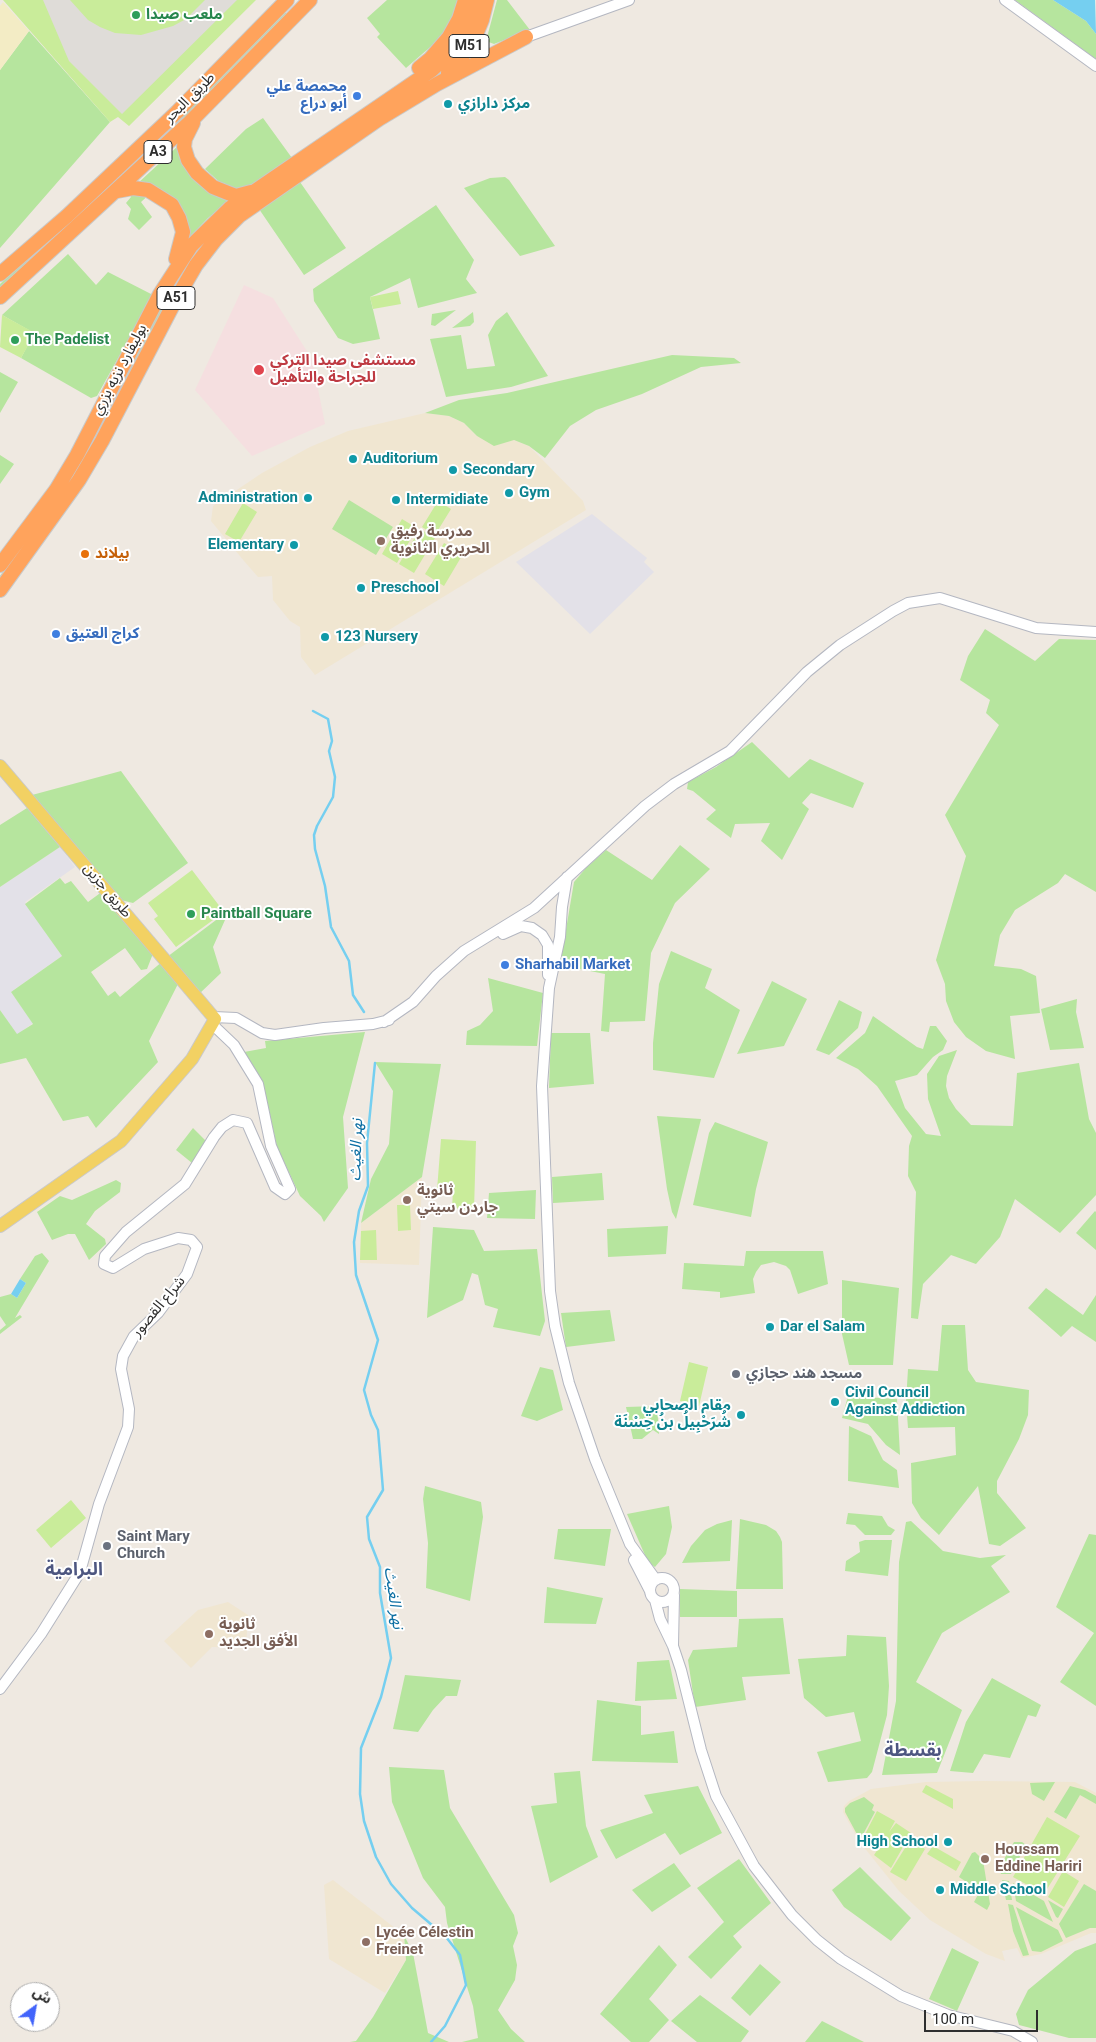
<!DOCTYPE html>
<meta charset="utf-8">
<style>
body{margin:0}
#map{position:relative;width:1096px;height:2042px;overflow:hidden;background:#efe9e1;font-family:Roboto,"Noto Sans Arabic",sans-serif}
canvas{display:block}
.north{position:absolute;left:10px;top:1982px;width:50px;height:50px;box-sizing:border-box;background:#fff;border:1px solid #ababab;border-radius:50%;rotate:32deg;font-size:14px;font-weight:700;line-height:20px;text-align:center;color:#2e2e2e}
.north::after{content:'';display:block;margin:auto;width:18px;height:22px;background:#4264fb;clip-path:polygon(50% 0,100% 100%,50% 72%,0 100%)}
.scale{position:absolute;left:924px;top:2010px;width:114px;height:22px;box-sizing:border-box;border:2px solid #2e2e2e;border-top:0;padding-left:6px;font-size:15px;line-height:18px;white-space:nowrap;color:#2e2e2e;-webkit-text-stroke:4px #fff;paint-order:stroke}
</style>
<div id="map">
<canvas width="1096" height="2042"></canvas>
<div class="north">ش</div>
<div class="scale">100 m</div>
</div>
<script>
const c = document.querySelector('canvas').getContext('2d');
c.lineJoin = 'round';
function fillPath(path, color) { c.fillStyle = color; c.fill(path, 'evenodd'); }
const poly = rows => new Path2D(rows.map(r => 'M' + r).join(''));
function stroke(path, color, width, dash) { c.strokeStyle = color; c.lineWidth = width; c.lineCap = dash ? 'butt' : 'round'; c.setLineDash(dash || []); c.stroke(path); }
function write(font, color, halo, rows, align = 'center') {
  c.font = font + ' Roboto,"Noto Sans Arabic",sans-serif'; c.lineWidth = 4; c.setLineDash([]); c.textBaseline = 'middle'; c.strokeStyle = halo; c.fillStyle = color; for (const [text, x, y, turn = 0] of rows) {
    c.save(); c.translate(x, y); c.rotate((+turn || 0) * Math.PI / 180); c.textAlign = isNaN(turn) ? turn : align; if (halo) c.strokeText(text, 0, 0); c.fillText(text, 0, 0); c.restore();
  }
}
const industrial = poly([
 [592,514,647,558,644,562,654,572,590,634,516,562],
 [60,847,75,867,25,902,62,956,11,992,33,1023,17,1035,0,1010,0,887]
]);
const education = poly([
 [425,413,449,416,464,423,477,436,514,440,529,446,583,501,586,510,315,675,301,657,300,627,290,621,273,600,272,576,258,577,244,561,211,521,213,506,262,473,310,447,348,431],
 [422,1177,419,1265,360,1263,361,1223],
 [228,1602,248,1615,246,1648,212,1647,191,1668,164,1641,198,1610],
 [983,1781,1075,1782,1096,1793,1096,1933,1091,1933,1041,1954,1022,1958,1017,1948,1002,1951,1005,1961,986,1954,930,1920,899,1891,859,1841,843,1812,844,1806,849,1801,871,1789,926,1782],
 [333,1880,404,1935,406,1960,385,1993,329,1959,324,1885]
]);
const medical = poly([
 [244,285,273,298,312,359,325,424,252,456,195,390]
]);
const green = poly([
 [387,0,461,0,443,36,406,68,377,37,380,34,367,18],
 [497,0,507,0,530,30,494,44,486,41],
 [1015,0,1053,0,1086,21,1096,34,1096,59],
 [285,13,288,13,164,141,0,292,0,284,160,138],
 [29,31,110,122,0,248,0,70],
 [263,118,292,158,242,191,224,186,205,169,246,129],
 [179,145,232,199,208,218,187,240,186,220,137,184],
 [505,177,509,180,555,246,520,256,464,188,490,178],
 [300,182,346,248,304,275,259,209],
 [152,192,141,202,152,217,139,230,128,219,131,209,126,203,131,197,130,194],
 [436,205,474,260,466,279,477,293,418,308,410,278,370,297,380,339,353,344,338,338,314,301,313,289],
 [68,254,96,285,108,272,153,295,97,396,91,398,21,358,34,333,2,315],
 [183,264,188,267,90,452,0,584,0,576,39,521],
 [456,310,435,326,431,325,432,314],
 [473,312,474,322,470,326,452,328],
 [507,312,548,376,511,387,446,397,430,339,461,335,467,369,495,366,488,335,496,321],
 [672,355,734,358,741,363,701,367,642,394,596,410,570,426,545,458,529,446,514,440,494,446,477,436,464,423,449,416,425,413,459,400,507,393],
 [0,372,18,382,0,413],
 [0,455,14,464,0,484],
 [349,500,393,527,376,555,332,529],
 [985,629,1035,661,1059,639,1096,640,1096,892,1065,874,1058,883,1015,910,1000,935,994,966,1021,969,1036,976,1040,1013,1010,1016,1015,1059,986,1051,966,1037,954,1022,946,1001,945,984,936,960,966,856,945,815,999,725,986,713,990,700,960,680,968,656],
 [752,742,789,778,810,759,864,783,853,808,811,793,802,803,809,809,782,860,761,841,770,823,735,824,731,838,706,819,716,810,693,791,687,789,688,782,716,767],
 [121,771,188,863,133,903,121,900,32,795],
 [27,808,60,847,0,887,0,825],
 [680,845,710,869,675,903,651,953,645,1021,610,1022,609,1032,601,1031,605,974,560,965,574,882,586,868,606,850,652,880],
 [60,878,65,884,71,881,88,902,103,891,154,951,147,969,141,970,125,948,91,972,108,996,115,991,120,997,163,961,179,982,149,1041,158,1062,96,1128,88,1116,63,1121,26,1058,0,1064,0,1010,17,1034,33,1024,11,992,62,956,25,904],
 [224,914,225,920,213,947,221,973,198,995,167,957],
 [671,951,712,969,705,988,740,1010,714,1078,653,1070,653,1043,659,984],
 [488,978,543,993,537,1046,466,1045,467,1031,480,1025,493,1011],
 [772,981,807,999,784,1046,737,1054],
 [1077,999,1076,1012,1084,1048,1050,1050,1041,1009],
 [839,1000,862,1012,858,1028,829,1055,816,1050],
 [873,1016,917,1047,923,1049,930,1026,936,1026,947,1041,943,1050,933,1057,917,1075,895,1081,905,1108,926,1134,941,1136,928,1099,927,1074,939,1056,957,1050,947,1076,946,1086,949,1098,956,1109,971,1125,1013,1126,1017,1073,1079,1063,1089,1119,1096,1133,1096,1195,1060,1233,1015,1199,1000,1237,976,1264,951,1255,923,1284,918,1319,911,1318,916,1192,908,1176,909,1146,912,1136,877,1086,858,1069,836,1058,865,1033],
 [365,1032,343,1117,348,1188,324,1222,321,1216,300,1196,277,1147,263,1083,244,1052,266,1048,265,1041],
 [551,1033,590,1033,594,1084,549,1088],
 [375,1062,441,1064,422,1177,361,1223,371,1179,389,1144,393,1091],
 [657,1116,701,1119,676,1219,672,1212,667,1189],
 [715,1122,768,1142,756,1189,751,1217,693,1205,709,1133],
 [193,1128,206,1141,192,1163,176,1150],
 [602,1173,604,1200,553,1203,552,1177],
 [116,1180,121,1183,120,1192,95,1211,86,1224,105,1239,106,1244,89,1260,75,1234,68,1234,52,1240,37,1212,60,1196,72,1200],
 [536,1190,535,1219,487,1218,489,1193],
 [1095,1211,1096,1212,1096,1250,1076,1233],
 [668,1226,666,1254,608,1257,607,1229],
 [433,1227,474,1230,484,1251,537,1249,545,1321,540,1336,493,1327,498,1309,485,1305,478,1275,472,1273,463,1300,427,1318],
 [746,1251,823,1251,828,1284,798,1294,790,1270,786,1266,774,1262,761,1265,756,1272,753,1279,755,1293,720,1298,720,1292,682,1289,684,1263,744,1266],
 [42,1253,49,1261,15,1318,20,1315,22,1317,0,1334,0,1330,6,1325,0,1316,0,1297,11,1294,17,1298,26,1283,20,1279,35,1256],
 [842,1280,899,1288,893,1365,849,1365,842,1334],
 [1046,1288,1083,1315,1096,1295,1096,1342,1072,1326,1061,1337,1028,1308],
 [610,1310,615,1341,566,1347,561,1313],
 [942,1325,965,1325,968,1370,976,1382,1029,1390,1028,1415,1019,1439,997,1481,997,1493,1026,1528,1000,1546,989,1544,978,1486,939,1535,921,1518,912,1503,911,1463,956,1455,955,1427,908,1428,906,1402,908,1369,938,1371],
 [540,1367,553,1370,563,1410,537,1421,521,1416],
 [848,1396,897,1399,900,1455,886,1445,868,1424,842,1418],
 [657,1406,659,1434,653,1430,642,1439,633,1439,626,1407],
 [849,1426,871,1436,883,1460,897,1470,899,1488,848,1481],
 [425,1486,481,1502,483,1517,470,1601,426,1588,428,1543,423,1499],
 [669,1506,672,1527,666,1554,655,1567,648,1562,627,1514],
 [848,1513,882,1516,888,1526,895,1530,891,1535,865,1535,855,1525,846,1524],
 [740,1519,766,1525,776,1531,780,1537,782,1542,783,1589,736,1589],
 [732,1520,730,1561,682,1563,691,1546,705,1530,717,1524],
 [911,1521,943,1551,980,1558,1006,1555,991,1566,1010,1592,942,1633,916,1682,962,1710,937,1773,882,1775,896,1701,899,1562,906,1522],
 [558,1529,611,1529,605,1566,554,1559],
 [1089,1534,1096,1535,1096,1706,1060,1682,1094,1633,1056,1607],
 [865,1540,892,1540,888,1576,845,1571,846,1561,860,1552,859,1542],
 [547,1587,603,1598,596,1624,544,1623],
 [680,1589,737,1591,737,1617,680,1617],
 [783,1618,790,1674,742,1677,746,1700,695,1707,688,1660,693,1650,737,1647,739,1619],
 [847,1635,886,1637,889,1686,887,1715,872,1772,867,1778,828,1782,817,1752,861,1741,854,1712,826,1717,804,1698,798,1659,846,1656],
 [669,1660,677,1699,635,1701,637,1662],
 [405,1675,461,1680,457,1696,446,1696,433,1710,418,1732,393,1729],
 [992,1678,1041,1705,1036,1717,1028,1715,1010,1758,984,1754,973,1773,950,1771,966,1722],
 [597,1700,641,1706,641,1735,674,1731,678,1763,592,1761],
 [389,1767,444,1770,450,1808,514,1915,518,1933,513,1946,517,1965,515,1980,498,2010,511,2029,525,2042,462,2042,478,2038,473,2006,447,1923,445,1907,423,1878,392,1802],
 [580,1771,586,1826,598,1857,550,1883,531,1806,557,1803,554,1773],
 [1055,1782,1044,1801,1032,1794,1030,1783],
 [698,1786,722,1833,680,1855,665,1833,616,1859,600,1830,653,1813,644,1795],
 [1070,1786,1085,1790,1096,1796,1096,1804,1080,1795,1066,1819,1054,1812],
 [864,1797,874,1805,872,1810,875,1812,860,1840,845,1812,845,1808,850,1803],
 [1014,1842,1022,1842,1026,1845,1011,1874,1001,1874,999,1868],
 [975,1852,983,1860,990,1904,987,1910,974,1902,980,1891,959,1877,972,1853],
 [739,1859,771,1903,733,1936,742,1947,711,1979,688,1957,724,1922,697,1888],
 [674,1863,691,1886,652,1912,632,1890],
 [860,1867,911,1918,891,1941,844,1907,832,1890],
 [1002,1880,1009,1881,1012,1900,1006,1900],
 [1013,1883,1044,1901,1053,1922,1016,1901],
 [1084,1884,1096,1891,1096,1928,1090,1928,1066,1938,1059,1924],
 [1048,1900,1063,1909,1058,1918,1056,1917],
 [1008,1904,1013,1905,1029,1955,1023,1956,1013,1931],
 [1016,1907,1058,1930,1063,1941,1041,1952,1032,1951],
 [404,1935,413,1953,428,2033,449,2042,350,2042,356,2041,373,2017,406,1960],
 [1096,1943,1096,2038,1069,2038,1019,2025,1016,2014,1028,1990,1075,1951],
 [659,1945,677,1965,649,1999,669,2020,649,2042,631,2042,600,2014],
 [952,1948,979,1962,957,2011,929,1999],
 [760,1964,781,1982,750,2016,731,1998],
 [700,1995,749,2031,741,2042,697,2042,671,2021],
 [822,2021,864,2042,805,2042]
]);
const sand = poly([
 [3,2,29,31,0,70,0,6]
]);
const pitch = poly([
 [3,0,256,0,129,126,118,117,110,122],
 [398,291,401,304,373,309,370,297],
 [2,315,35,333,21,358,0,347],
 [438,501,451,509,435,535,422,527],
 [243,503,257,512,239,542,225,534],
 [402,519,417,528,397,563,382,554],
 [420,529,435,538,414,573,399,564],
 [444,543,463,554,444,586,425,574],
 [192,870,224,912,176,947,154,919,158,916,148,903],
 [441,1139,476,1141,474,1210,452,1208,453,1191,437,1190],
 [397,1205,410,1205,411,1230,398,1231],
 [376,1230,377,1260,360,1260,361,1231],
 [689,1362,708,1367,699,1406,680,1401],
 [71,1500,86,1518,51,1548,36,1530],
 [926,1785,953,1799,953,1809,922,1792],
 [877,1811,895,1821,889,1832,896,1823,911,1833,891,1868,874,1855,878,1849,862,1840],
 [1047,1817,1080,1836,1044,1894,1013,1877],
 [910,1840,925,1849,906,1881,890,1872],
 [933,1846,961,1862,956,1871,927,1854],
 [1063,1871,1079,1881,1064,1907,1048,1897]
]);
const plaza = poly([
 [43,0,70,0,88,20,100,27,115,33,141,35,173,26,186,19,205,0,237,0,122,114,69,61]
]);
const water = poly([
 [1053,0,1095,0,1096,34,1086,21],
 [20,1279,26,1283,17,1298,11,1294]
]);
const stream = poly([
 [313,711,328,719,332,741,329,751,335,777,333,797,317,826,314,835,315,849,325,886,331,927,349,961,353,995,364,1012],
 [375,1063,367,1143,368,1186,359,1211,354,1242,356,1275,378,1340,364,1390,371,1415,378,1430,383,1490,367,1517,369,1539,380,1567,380,1593,391,1658,381,1697,361,1748,360,1794,364,1821,376,1857,391,1884,412,1908,446,1937,460,1955,466,1985,445,2026,431,2042]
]);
const minor = poly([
 [1005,0,1096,66],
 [526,37,629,0],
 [567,877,562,907,560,937,549,988,542,1086,550,1291,555,1326,569,1383,595,1459,630,1544,656,1580],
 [503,934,521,926,532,928,542,935,548,945,548,975],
 [214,1017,236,1018,262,1033,275,1035,324,1028,373,1024,389,1020],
 [384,1022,413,1002,436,976,464,951,534,908,645,806,674,784,730,751,807,672,840,645,893,611,908,603,940,598,1036,628,1096,632],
 [634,1560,650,1591],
 '650 1590a12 12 0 1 1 24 0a12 12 0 1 1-24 0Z',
 [655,1600,660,1619,673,1646,681,1670,701,1750,716,1796,754,1866,792,1915,817,1940,841,1959,901,1996,948,2015,1013,2031,1032,2042],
 [673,1646,674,1595],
 [0,1689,41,1634,80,1572,99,1504,128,1427,129,1409,121,1369,123,1356,134,1336,158,1313,187,1274,197,1247,191,1240,178,1238,144,1249,113,1268,104,1264,105,1256,126,1232,185,1184,214,1137,222,1127,233,1120,247,1123,275,1187,285,1194,290,1189,271,1146,258,1084,234,1045,213,1025]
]);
const major = poly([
 [0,766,215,1019,192,1059,121,1141,0,1226]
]);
const highway = poly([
 [419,68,430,59,449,37,459,19,465,0],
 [448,73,462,57,475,37,482,20,487,0],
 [193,123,185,139,184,147,188,160,197,173,213,187,228,193,236,196,251,192],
 [117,191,133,188,148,190,172,205,179,218,183,232,176,259],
 [0,274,67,216,177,112,287,0],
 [0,297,189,123,310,0],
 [0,565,56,490,77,455,160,294,191,246,230,208,432,70,447,56,461,38,472,15,475,0],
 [0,590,79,480,102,441,174,303,196,265,216,239,239,216,379,119,437,84,526,37]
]);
const markers = [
 [136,15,5,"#2e9e5b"],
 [357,96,5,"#3f7fe0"],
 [448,104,5,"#0f9aa8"],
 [15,340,5,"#2e9e5b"],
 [259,370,6,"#e0444e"],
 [353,459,5,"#0f9aa8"],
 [453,470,5,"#0f9aa8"],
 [509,493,5,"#0f9aa8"],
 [308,498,5,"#0f9aa8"],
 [396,500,5,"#0f9aa8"],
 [381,541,5,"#8d6e63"],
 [294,545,5,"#0f9aa8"],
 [85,554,5,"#e8710a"],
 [361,588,5,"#0f9aa8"],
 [56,634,5,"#3f7fe0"],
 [325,637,5,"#0f9aa8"],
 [191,914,5,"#2e9e5b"],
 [505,965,5,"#3f7fe0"],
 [407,1200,5,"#8d6e63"],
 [770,1327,5,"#0f9aa8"],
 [736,1374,5,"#6b7280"],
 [835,1402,5,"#0f9aa8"],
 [741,1415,5,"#0f9aa8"],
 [107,1546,5,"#6b7280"],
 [209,1634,5,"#8d6e63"],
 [948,1842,5,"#0f9aa8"],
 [985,1859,5,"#8d6e63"],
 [940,1890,5,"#0f9aa8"],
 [366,1942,5,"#8d6e63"]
];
const shields = [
 [469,46,40],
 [158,152,28],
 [176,298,38]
];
const shieldNames = [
 ["M51",469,46],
 ["A3",158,152],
 ["A51",176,298]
];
const leisureNames = [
 ["ملعب صيدا",146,15],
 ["The Padelist",25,340],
 ["Paintball Square",201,914]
];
const shopNames = [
 ["محمصة علي",347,87,"right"],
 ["أبو دراع",347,104,"right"],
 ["كراج العتيق",66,634],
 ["Sharhabil Market",515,965]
];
const streetNames = [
 ["طريق البحر",190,98,-45],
 ["بوليفارد نزيه بزري",120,370,-62],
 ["طريق جزين",107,891,50],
 ["شراع القصور",159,1307,-50]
];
const cultureNames = [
 ["مركز دارازي",458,104],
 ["Auditorium",363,459],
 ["Secondary",463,470],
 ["Gym",519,493],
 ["Administration",298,498,"right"],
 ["Intermidiate",406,500],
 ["Elementary",284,545,"right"],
 ["Preschool",371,588],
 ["123 Nursery",335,637],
 ["Dar el Salam",780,1327],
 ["Civil Council",845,1393],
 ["Against Addiction",845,1410],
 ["مقام الصحابي",731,1406,"right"],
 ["شُرَحْبِيلُ بنُ حِسْنَة",731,1423,"right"],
 ["High School",938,1842,"right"],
 ["Middle School",950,1890]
];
const healthNames = [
 ["مستشفى صيدا التركي",270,361],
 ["للجراحة والتأهيل",270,378]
];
const educationNames = [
 ["مدرسة رفيق",391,532],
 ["الحريري الثانوية",391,549],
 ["ثانوية",417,1191],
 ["جاردن سيتي",417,1208],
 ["ثانوية",219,1625],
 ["الأفق الجديد",219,1642],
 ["Houssam",995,1850],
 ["Eddine Hariri",995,1867],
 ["Lycée Célestin",376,1933],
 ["Freinet",376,1950]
];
const foodNames = [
 ["بيلاند",95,554]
];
const worshipNames = [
 ["مسجد هند حجازي",746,1374],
 ["Saint Mary",117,1537],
 ["Church",117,1554]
];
const waterNames = [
 ["نهر الغيث",357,1150,-88],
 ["نهر الغيث",393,1598,82]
];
const quarterNames = [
 ["البرامية",74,1570],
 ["بقسطة",913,1751]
];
fillPath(industrial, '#e3e1e8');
fillPath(education, '#f0e6d1');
fillPath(medical, '#f5dfe0');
fillPath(green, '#b6e59e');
fillPath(sand, '#f3ecc5');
fillPath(pitch, '#c9ec9a');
fillPath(plaza, '#dfdcd8');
fillPath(water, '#75cff0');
stroke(stream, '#75cff0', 2.5);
stroke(minor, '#b4b7c1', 12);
stroke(major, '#c9c9c9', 14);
stroke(highway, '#c9c9c9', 16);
stroke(minor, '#fff', 10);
stroke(major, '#f2d163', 12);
stroke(highway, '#ffa35c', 14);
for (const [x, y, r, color] of markers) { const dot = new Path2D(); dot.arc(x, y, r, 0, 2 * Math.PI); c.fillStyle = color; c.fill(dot); stroke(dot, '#fff', 2); }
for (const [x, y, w] of shields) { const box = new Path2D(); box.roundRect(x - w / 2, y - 11.5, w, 23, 4); c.fillStyle = '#fff'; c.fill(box); stroke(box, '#2e2e2e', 1); }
write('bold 14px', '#2e2e2e', null, shieldNames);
write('bold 15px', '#27864d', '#fff', leisureNames, 'left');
write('bold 15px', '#366cbe', '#fff', shopNames, 'left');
write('15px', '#2e2e2e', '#fff', streetNames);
write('bold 15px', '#0d838f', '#fff', cultureNames, 'left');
write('bold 15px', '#be3a42', '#fff', healthNames, 'left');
write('bold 15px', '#785e54', '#fff', educationNames, 'left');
write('bold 15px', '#c56008', '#fff', foodNames, 'left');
write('bold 15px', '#5b616d', '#fff', worshipNames, 'left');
write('italic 16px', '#0d6fa3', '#fff', waterNames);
write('bold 18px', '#4d5680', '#fff', quarterNames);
</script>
